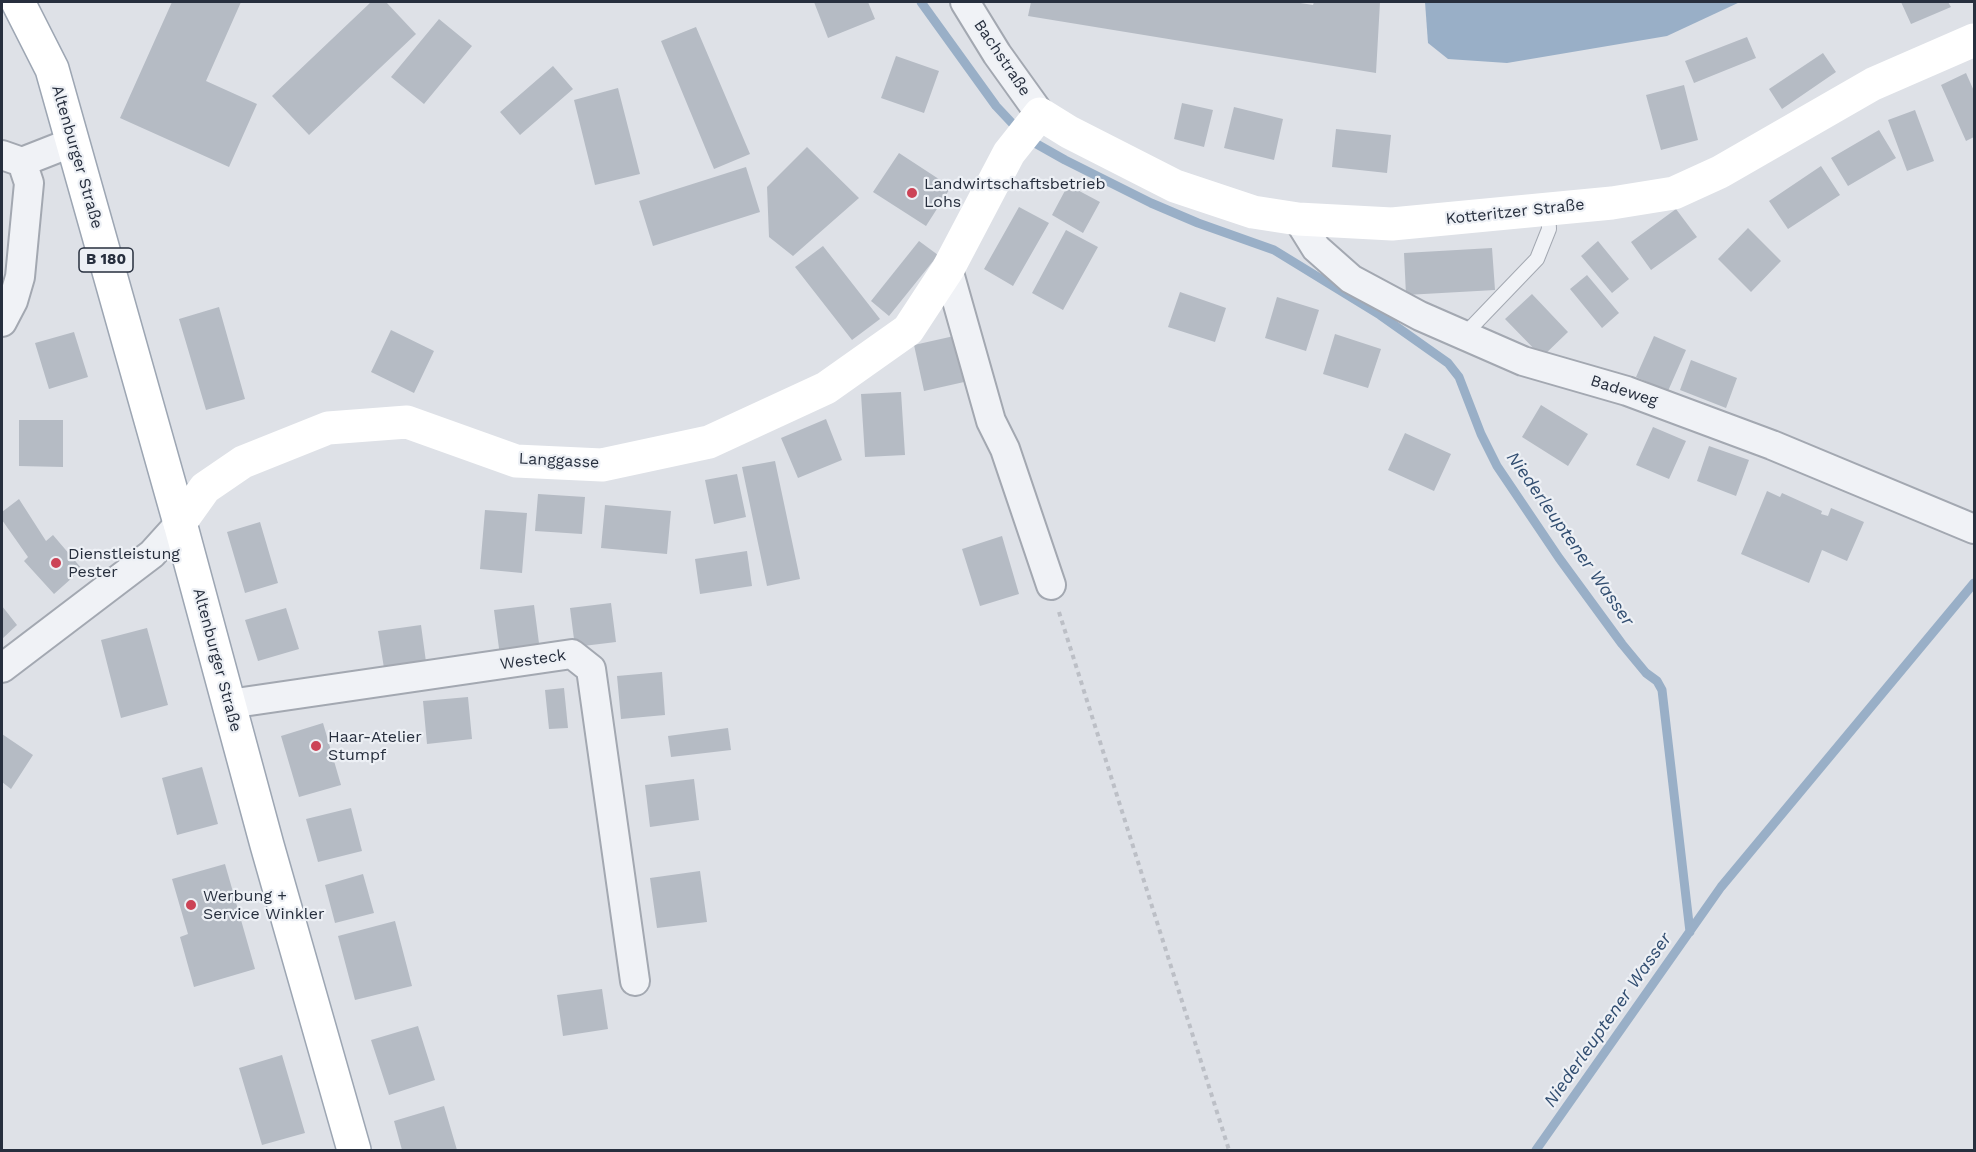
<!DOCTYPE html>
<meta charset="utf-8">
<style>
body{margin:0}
#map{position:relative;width:1976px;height:1152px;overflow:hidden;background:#dee1e7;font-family:"Work Sans",sans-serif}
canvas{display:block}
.frame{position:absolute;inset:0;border:3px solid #272f3e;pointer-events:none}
</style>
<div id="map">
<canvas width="1976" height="1152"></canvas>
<div class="frame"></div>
</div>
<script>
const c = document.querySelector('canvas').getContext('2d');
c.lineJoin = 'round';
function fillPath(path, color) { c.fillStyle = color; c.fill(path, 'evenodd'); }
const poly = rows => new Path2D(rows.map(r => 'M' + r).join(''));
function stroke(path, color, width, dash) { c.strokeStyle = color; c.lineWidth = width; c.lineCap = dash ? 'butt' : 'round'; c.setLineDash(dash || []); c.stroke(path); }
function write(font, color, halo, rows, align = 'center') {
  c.font = font + ' "Work Sans",sans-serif'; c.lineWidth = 4.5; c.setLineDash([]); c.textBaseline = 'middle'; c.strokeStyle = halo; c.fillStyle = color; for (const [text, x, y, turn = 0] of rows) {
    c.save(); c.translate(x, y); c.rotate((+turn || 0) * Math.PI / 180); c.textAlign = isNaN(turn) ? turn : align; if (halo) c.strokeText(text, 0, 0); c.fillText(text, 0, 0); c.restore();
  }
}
const water = poly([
 [1425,2,1740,2,1667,36,1507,63,1448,59,1428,43]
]);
const stream = poly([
 [921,2,996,106,1026,138,1065,160,1151,203,1198,223,1274,250,1380,315,1448,363,1459,377,1481,434,1497,466,1559,558,1622,644,1646,673,1657,681,1662,690,1690,932],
 [1536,1150,1721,887,1974,583]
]);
const building = poly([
 [172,2,241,2,206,81,257,104,229,167,120,118],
 [371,2,386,2,416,34,309,135,272,96],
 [814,2,868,2,875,19,828,38],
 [1031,2,1294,2,1313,5,1314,2,1380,2,1376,73,1028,16],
 [1901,2,1948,2,1951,7,1911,24],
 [439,19,472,46,424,104,391,77],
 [696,27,750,154,714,169,661,41],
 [1747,37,1756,58,1694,83,1685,61],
 [1823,53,1836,72,1782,109,1769,89],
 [896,56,939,71,924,113,881,98],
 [553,66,573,89,520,135,500,112],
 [1966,73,1974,91,1974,137,1966,141,1941,85],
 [1684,85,1698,140,1661,150,1646,95],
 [618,88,640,174,595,185,574,100],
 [1182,103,1213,110,1204,147,1174,139],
 [1234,107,1283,119,1274,160,1224,148],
 [1915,110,1934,161,1907,171,1888,120],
 [1336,129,1391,135,1387,173,1332,167],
 [1879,130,1896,158,1848,186,1831,158],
 [807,147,859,198,793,256,769,237,767,187],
 [899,153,951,187,926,226,873,192],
 [1821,166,1840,195,1788,229,1769,201],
 [746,167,760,212,653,246,639,201],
 [1068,185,1100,202,1083,233,1052,215],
 [1019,207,1049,223,1013,286,984,269],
 [1676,209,1697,237,1651,270,1631,242],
 [1748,228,1781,261,1751,292,1718,259],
 [1066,230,1098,247,1063,310,1032,293],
 [919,241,938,255,889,316,871,301],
 [1598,241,1629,279,1612,293,1581,256],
 [823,246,880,319,852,340,795,267],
 [1492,248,1495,290,1406,295,1404,253],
 [1587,275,1619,313,1602,328,1570,289],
 [1180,292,1226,308,1215,342,1168,327],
 [1532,294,1568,332,1542,357,1505,319],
 [1277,297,1319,310,1306,351,1265,338],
 [219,307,245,399,206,410,179,319],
 [391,330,434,351,414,393,371,372],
 [74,332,88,377,49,389,35,343],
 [963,334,973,380,924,391,914,345],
 [1335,334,1381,349,1368,388,1323,374],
 [1654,336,1686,350,1668,391,1636,377],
 [1691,360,1737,378,1726,408,1680,390],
 [901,392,905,455,865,457,861,394],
 [1541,405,1588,434,1568,466,1522,437],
 [826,419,842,460,798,478,781,438],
 [19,420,63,420,63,467,19,466],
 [1653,427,1686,441,1669,479,1636,465],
 [1405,433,1451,454,1434,491,1388,470],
 [1709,446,1749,460,1736,496,1697,481],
 [775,461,800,579,767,586,742,467],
 [737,474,746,517,714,524,705,480],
 [1767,491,1780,497,1782,493,1822,511,1821,514,1828,516,1831,508,1864,522,1847,561,1822,550,1809,583,1741,554],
 [538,494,585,497,582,534,535,531],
 [19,499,46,541,53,535,82,569,54,594,24,561,28,557,2,520,2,512],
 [605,505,671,511,667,554,601,548],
 [485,510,527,513,522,573,480,569],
 [260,522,278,583,245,593,227,532],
 [1002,536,1019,594,980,606,962,549],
 [747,551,752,586,700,594,695,559],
 [611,603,616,642,575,647,570,608],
 [534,605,540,651,500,656,494,610],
 [2,606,17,625,2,639],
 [286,608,299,649,258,661,245,620],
 [421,625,426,662,384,668,378,631],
 [147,628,168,705,121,718,101,640],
 [662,672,665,715,621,719,617,676],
 [564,688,568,728,549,729,545,690],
 [468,697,472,739,427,744,423,701],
 [323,723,341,785,299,797,281,736],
 [728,728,731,750,671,757,668,736],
 [2,734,33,755,11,789,2,782],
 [202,767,218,824,177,835,162,778],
 [694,779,699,820,650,827,645,785],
 [351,808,362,851,318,862,306,819],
 [225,864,255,969,194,987,180,937,188,934,172,879],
 [700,871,707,922,657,928,650,878],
 [363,874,374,913,335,923,325,885],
 [395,921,412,986,355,1000,338,936],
 [602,989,608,1029,563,1036,557,995],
 [418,1026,435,1080,389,1095,371,1040],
 [282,1055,305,1133,262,1145,239,1068],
 [444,1106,457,1150,402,1150,394,1121]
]);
const path = poly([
 [1059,612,1229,1150]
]);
const lane = poly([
 [1464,335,1537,259,1549,229,1548,209]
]);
const street = poly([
 [965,2,997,54,1040,114],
 [2,155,22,162,73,142],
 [1298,219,1316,248,1351,279,1420,316,1523,361,1627,391,1772,445,1974,529],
 [948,269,991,421,1005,449,1051,585],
 [2,322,13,301,20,277,29,183,22,162],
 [2,668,152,554,180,523],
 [229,704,572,654,591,669,635,981]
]);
const secondary = poly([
 [180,523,205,488,243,462,328,428,407,422,516,461,602,465,709,442,826,388,908,330,948,269,1009,153,1040,114,1069,132,1175,186,1253,212,1298,219,1392,224,1612,203,1674,193,1720,172,1873,84,1974,40]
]);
const primary = poly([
 [18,2,52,69,180,523,267,845,354,1150]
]);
const markers = [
 [912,193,6,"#cc4356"],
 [56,563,6,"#cc4356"],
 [316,746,6,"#cc4356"],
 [191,905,6,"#cc4356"]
];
const shields = [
 [106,260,54]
];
const shieldNames = [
 ["B 180",106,260]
];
const streetNames = [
 ["Bachstraße",1002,58,56],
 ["Altenburger Straße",77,157,74],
 ["Kotteritzer Straße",1515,212,-6],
 ["Badeweg",1624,391,18],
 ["Langgasse",559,461,3],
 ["Altenburger Straße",217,660,75],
 ["Westeck",533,660,-8]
];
const poiNames = [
 ["Landwirtschaftsbetrieb",924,184],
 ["Lohs",924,202],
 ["Dienstleistung",68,554],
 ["Pester",68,572],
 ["Haar-Atelier",328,737],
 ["Stumpf",328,755],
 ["Werbung +",203,896],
 ["Service Winkler",203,914]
];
const waterNames = [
 ["Niederleuptener Wasser",1570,539,55],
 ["Niederleuptener Wasser",1608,1020,-55]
];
fillPath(water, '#99afc7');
stroke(stream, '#99afc7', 9);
fillPath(building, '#b5bbc4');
stroke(lane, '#a3a8b1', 16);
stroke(street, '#a3a8b1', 32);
stroke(primary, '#9da6b3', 36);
stroke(path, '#bcbfc6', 4, [4.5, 4.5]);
stroke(lane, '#f0f2f6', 14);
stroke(street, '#f0f2f6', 28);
stroke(secondary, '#fff', 33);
stroke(primary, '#fff', 33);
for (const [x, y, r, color] of markers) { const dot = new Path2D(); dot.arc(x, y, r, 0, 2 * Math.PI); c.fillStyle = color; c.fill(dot); stroke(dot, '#edf0f5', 2); }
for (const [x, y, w] of shields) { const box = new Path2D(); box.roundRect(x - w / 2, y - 12, w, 24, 4.5); c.fillStyle = '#edf0f5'; c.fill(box); stroke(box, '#272f3e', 1.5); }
write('bold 15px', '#272f3e', null, shieldNames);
write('16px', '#272f3e', '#edf0f5', streetNames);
write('16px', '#272f3e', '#edf0f5', poiNames, 'left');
write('italic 18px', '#324e71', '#edf0f5', waterNames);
</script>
